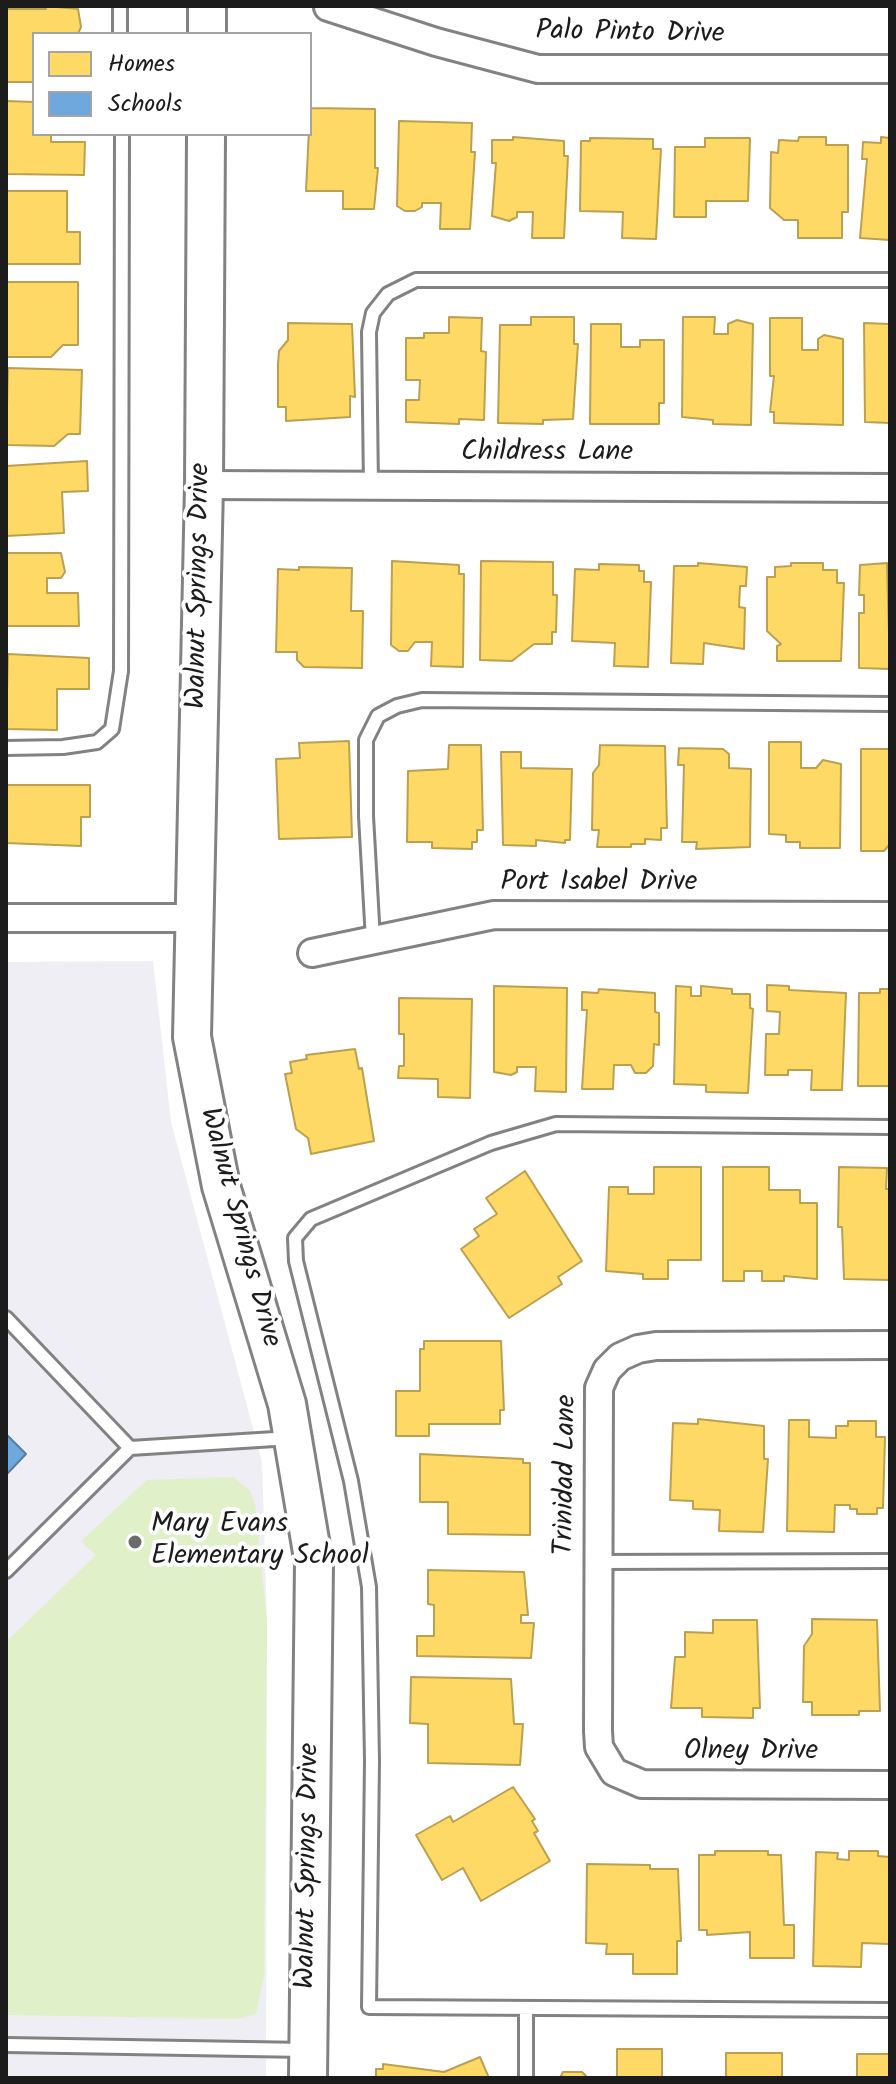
<!DOCTYPE html>
<style>
body{margin:0}
#map{position:relative;width:896px;height:2084px;overflow:hidden;background:#fff;font-family:Kalam,sans-serif}
canvas{display:block}
.frame{position:absolute;inset:0;border:8px solid #1c1c1c;pointer-events:none}
.legend{position:absolute;left:32px;top:32px;width:280px;height:104px;box-sizing:border-box;background:#fff;border:2px solid #a4a4a4;margin:0;padding:10px 14px;list-style:none;font-size:24px;color:#1c1c1c}
.legend li{display:flex;align-items:center;gap:16px;height:40px}
.legend b{width:40px;border:2px solid #a4a4a4}
</style>
<div id="map">
<canvas width="896" height="2084"></canvas>
<div class="frame"></div>
<ul class="legend">
<li><b style="height:22px;background:#ffd966"></b>Homes</li>
<li><b style="height:22px;background:#6fa8dc"></b>Schools</li>
</ul>
</div>
<script>
const c = document.querySelector('canvas').getContext('2d');
c.lineJoin = 'round';
function fillPath(path, color) { c.fillStyle = color; c.fill(path, 'evenodd'); }
const poly = rows => new Path2D(rows.map(r => 'M' + r).join(''));
function stroke(path, color, width, dash) { c.strokeStyle = color; c.lineWidth = width; c.lineCap = dash ? 'butt' : 'round'; c.setLineDash(dash || []); c.stroke(path); }
function write(font, color, halo, rows, align = 'center') {
  c.font = font + ' Kalam,sans-serif'; c.lineWidth = 8; c.setLineDash([]); c.textBaseline = 'middle'; c.strokeStyle = halo; c.fillStyle = color; for (const [text, x, y, turn = 0] of rows) {
    c.save(); c.translate(x, y); c.rotate((+turn || 0) * Math.PI / 180); c.textAlign = isNaN(turn) ? turn : align; if (halo) c.strokeText(text, 0, 0); c.fillText(text, 0, 0); c.restore();
  }
}
const built = poly([
 [153,961,171,1122,262,1462,267,1622,266,2078,6,2078,6,962]
]);
const green = poly([
 [233,1477,250,1491,255,1504,267,1622,264,1976,256,2014,238,2019,6,2015,6,1642,96,1555,81,1541,147,1480]
]);
const homes = poly([
 [46,6,78,9,81,27,78,34,34,34,34,82,6,82,6,9,46,9,46,6],
 [6,101,34,102,34,134,51,134,51,142,85,142,84,175,6,174,6,101],
 [310,108,375,109,375,168,378,168,374,209,343,209,343,191,306,191,310,108],
 [399,121,472,123,471,152,475,152,470,229,440,229,441,203,422,203,422,207,415,211,405,211,397,206,399,121],
 [513,137,564,141,564,156,568,156,564,238,532,238,533,212,517,212,517,217,509,221,492,216,496,163,492,163,492,140,513,140,513,137],
 [799,137,826,137,826,145,848,145,848,212,842,212,842,238,798,238,798,220,784,220,770,208,771,152,778,153,779,140,798,141,799,137],
 [881,137,890,138,890,240,860,238,867,159,862,159,863,142,881,143,881,137],
 [590,138,653,139,653,149,661,149,656,239,622,238,623,212,580,211,581,141,590,141,590,138],
 [705,138,750,138,748,201,706,201,706,217,674,217,675,147,705,147,705,138],
 [6,191,67,191,67,232,80,232,80,264,6,264,6,191],
 [6,282,78,282,78,345,63,345,51,357,6,357,6,282],
 [449,317,482,318,481,351,486,352,484,420,459,419,459,424,406,422,406,400,419,400,420,380,406,380,406,338,424,338,424,333,449,333,449,317],
 [531,317,574,317,574,344,578,344,573,419,543,420,543,424,498,423,500,325,531,325,531,317],
 [683,317,715,317,714,334,728,334,728,324,737,320,753,324,751,425,713,424,713,420,682,417,683,317],
 [770,318,802,318,802,350,818,350,818,339,824,335,843,339,843,425,774,423,774,412,770,412,774,376,770,376,770,318],
 [288,323,352,324,355,397,350,396,350,417,286,421,286,407,278,407,278,364,279,351,288,340,288,323],
 [864,323,890,324,890,423,865,422,864,323],
 [591,324,621,324,621,347,640,347,640,340,664,340,664,403,659,403,659,424,590,424,591,324],
 [8,368,82,370,80,434,68,434,54,446,6,445,8,368],
 [87,461,88,491,62,492,64,533,6,536,6,466,87,461],
 [6,553,61,553,65,572,61,578,47,578,47,593,78,593,79,626,6,626,6,553],
 [392,561,459,565,459,574,464,574,463,667,431,666,432,642,415,642,408,651,399,651,391,645,392,561],
 [481,561,553,562,553,595,557,595,556,632,552,632,552,644,534,644,512,661,480,660,481,561],
 [698,563,747,567,746,586,740,586,739,607,745,608,744,649,704,643,703,664,671,663,674,566,698,566,698,563],
 [791,563,823,563,823,570,837,570,837,583,844,583,841,661,777,661,777,646,781,644,767,631,767,577,775,577,775,567,791,566,791,563],
 [887,563,890,669,859,668,859,613,864,613,864,595,859,595,860,565,887,563],
 [599,564,639,565,639,571,644,571,644,582,651,582,648,667,614,666,615,643,572,641,575,569,599,570,599,564],
 [299,567,352,568,351,611,363,611,362,668,304,667,297,660,297,652,276,652,278,569,299,570,299,567],
 [8,654,89,658,89,689,57,689,57,730,6,729,8,654],
 [349,741,352,837,279,839,276,759,300,758,299,743,349,741],
 [769,742,801,742,801,768,816,768,823,760,841,764,840,848,800,848,800,842,786,842,786,835,769,834,769,742],
 [449,745,481,745,483,830,477,830,477,842,472,842,472,849,432,848,432,842,407,842,408,771,448,769,449,745],
 [600,745,665,746,667,828,661,828,661,840,645,839,645,844,631,844,631,847,597,847,599,830,592,830,593,773,599,765,600,745],
 [679,748,723,749,729,754,729,768,751,769,750,847,696,849,697,842,682,842,684,765,678,765,679,748],
 [861,749,890,749,890,844,884,851,861,851,861,749],
 [501,752,521,752,521,768,572,769,570,840,565,840,565,843,536,840,536,846,503,845,501,752],
 [6,785,90,785,90,817,81,817,81,846,6,843,6,785],
 [767,985,789,986,789,990,846,993,842,1090,811,1090,812,1070,788,1070,788,1075,765,1075,766,1034,779,1034,780,1012,767,1011,767,985],
 [494,986,567,988,566,1092,535,1091,536,1067,517,1067,517,1072,511,1075,494,1072,494,986],
 [676,986,691,987,691,996,701,996,701,986,732,989,732,994,750,994,750,1008,753,1009,748,1093,706,1092,706,1085,674,1084,676,986],
 [599,989,655,993,655,1012,659,1013,659,1045,654,1044,653,1066,646,1073,635,1073,631,1065,614,1065,613,1089,582,1089,587,1010,582,1010,582,992,598,993,599,989],
 [880,989,890,989,890,1086,858,1086,859,993,880,993,880,989],
 [399,998,472,999,470,1098,438,1097,438,1079,398,1078,399,1066,404,1066,404,1034,399,1034,399,998],
 [355,1049,359,1069,362,1068,374,1141,311,1154,308,1138,296,1129,285,1074,292,1073,290,1062,307,1059,306,1055,355,1049],
 [654,1167,701,1167,701,1260,668,1260,668,1279,643,1279,643,1274,606,1271,609,1187,628,1187,628,1194,654,1194,654,1167],
 [723,1167,769,1167,769,1190,800,1190,800,1203,817,1203,817,1279,784,1276,784,1281,762,1281,762,1271,744,1271,744,1281,723,1281,723,1167],
 [839,1167,887,1168,886,1189,890,1189,890,1280,844,1279,842,1227,838,1227,839,1167],
 [525,1171,582,1261,558,1277,562,1284,509,1318,461,1249,479,1236,474,1229,497,1214,486,1198,525,1171],
 [424,1341,501,1341,504,1410,500,1410,500,1424,429,1424,429,1436,396,1436,396,1391,420,1391,420,1349,424,1349,424,1341],
 [698,1419,764,1426,764,1459,768,1459,763,1532,719,1531,720,1510,693,1509,693,1501,670,1500,673,1423,698,1424,698,1419],
 [789,1420,809,1420,809,1437,836,1438,836,1426,848,1426,848,1421,876,1421,876,1437,885,1437,883,1508,877,1508,877,1514,857,1514,857,1509,850,1509,850,1505,835,1505,834,1532,787,1531,789,1420],
 [420,1454,523,1459,523,1463,530,1463,530,1535,448,1534,448,1502,420,1502,420,1454],
 [428,1570,524,1572,528,1615,521,1615,521,1623,534,1623,531,1658,417,1656,417,1636,434,1636,434,1605,428,1604,428,1570],
 [812,1619,877,1620,880,1711,859,1711,859,1715,812,1715,812,1702,803,1702,804,1646,812,1634,812,1619],
 [713,1620,757,1620,760,1708,753,1708,753,1718,702,1717,702,1708,671,1708,675,1657,685,1657,685,1632,713,1633,713,1620],
 [411,1677,511,1679,514,1724,523,1724,520,1765,428,1763,428,1724,410,1723,411,1677],
 [513,1787,535,1819,532,1821,538,1831,534,1833,550,1861,481,1901,463,1868,442,1880,416,1835,450,1816,453,1822,513,1787],
 [715,1851,768,1851,768,1855,781,1855,784,1925,794,1925,794,1958,750,1958,750,1932,707,1935,707,1930,699,1930,699,1855,715,1855,715,1851],
 [849,1851,878,1851,878,1856,890,1857,890,1944,862,1943,861,1967,813,1966,816,1852,838,1853,837,1859,849,1860,849,1851],
 [587,1864,650,1865,650,1869,678,1869,681,1941,677,1941,677,1974,633,1974,633,1954,606,1954,607,1944,586,1943,587,1864],
 [617,2049,662,2049,662,2078,617,2078,617,2049],
 [726,2053,782,2053,782,2078,726,2078,726,2053],
 [857,2054,890,2054,890,2078,857,2078,857,2054],
 [480,2057,489,2078,376,2078,376,2069,383,2069,383,2064,444,2072,480,2057],
 [563,2072,582,2072,588,2078,560,2078,563,2072]
]);
const schools = poly([
 [6,1434,26,1454,6,1475,6,1434]
]);
const lane = poly([
 [120,6,120,34],
 [371,486,369,332,373,313,388,294,416,280,890,280],
 [6,748,63,747,97,742,112,729,121,671,122,134],
 [373,940,366,816,366,740,378,716,397,706,422,700,890,704],
 [890,1127,556,1124,491,1143,311,1219,295,1238,296,1261,351,1481,369,1587,372,1761,369,2007,890,2010],
 [6,1318,130,1448,6,1571],
 [130,1448,291,1438],
 [598,1562,890,1561],
 [6,2045,307,2050],
 [526,2078,526,2008]
]);
const street = poly([
 [328,7,436,42,538,69,890,69],
 [204,485,890,488],
 [6,918,193,918],
 [312,953,494,915,890,916],
 [890,1345,656,1346,638,1349,620,1357,607,1370,599,1388,598,1731,599,1747,614,1772,642,1784,890,1785]
]);
const secondary = poly([
 [207,34,207,6],
 [206,134,204,485,192,1037,221,1186,287,1404,314,1564,308,2078]
]);
const markers = [
 [135,1542,8,"#6b6b6b"]
];
const streetNames = [
 ["Palo Pinto Drive",630,35,1],
 ["Childress Lane",547,454],
 ["Walnut Springs Drive",201,586,-89],
 ["Port Isabel Drive",599,884],
 ["Walnut Springs Drive",238,1228,75],
 ["Trinidad Lane",568,1475,-89],
 ["Olney Drive",751,1753],
 ["Walnut Springs Drive",310,1866,-89]
];
const poiNames = [
 ["Mary Evans",151,1526],
 ["Elementary School",151,1558]
];
fillPath(built, '#eeeef4');
fillPath(green, '#e0f1c9');
fillPath(homes, '#ffd966');
stroke(homes, '#bba050', 2);
fillPath(schools, '#6fa8dc');
stroke(schools, '#567ea2', 2);
stroke(lane, '#828282', 18);
stroke(street, '#828282', 32);
stroke(secondary, '#828282', 42);
stroke(lane, '#fff', 12);
stroke(street, '#fff', 26);
stroke(secondary, '#fff', 36);
for (const [x, y, r, color] of markers) { const dot = new Path2D(); dot.arc(x, y, r, 0, 2 * Math.PI); c.fillStyle = color; c.fill(dot); stroke(dot, '#fff', 3); }
write('28px', '#1c1c1c', '#fff', streetNames);
write('28px', '#1c1c1c', '#fff', poiNames, 'left');
</script>
